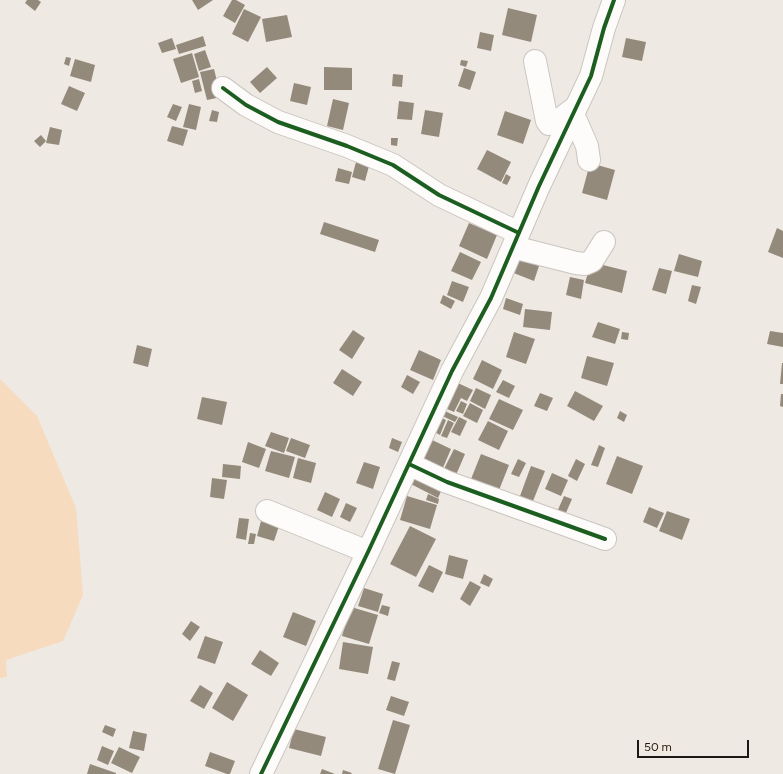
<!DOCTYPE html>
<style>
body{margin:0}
#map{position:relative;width:783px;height:774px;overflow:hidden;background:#efe9e3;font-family:Figtree,sans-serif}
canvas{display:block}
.scale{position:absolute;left:637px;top:740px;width:112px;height:18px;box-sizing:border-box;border:2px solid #1c1815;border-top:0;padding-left:5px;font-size:12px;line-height:14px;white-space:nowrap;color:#1c1815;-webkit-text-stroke:3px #f4e9de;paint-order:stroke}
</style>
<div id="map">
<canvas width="783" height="774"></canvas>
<div class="scale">50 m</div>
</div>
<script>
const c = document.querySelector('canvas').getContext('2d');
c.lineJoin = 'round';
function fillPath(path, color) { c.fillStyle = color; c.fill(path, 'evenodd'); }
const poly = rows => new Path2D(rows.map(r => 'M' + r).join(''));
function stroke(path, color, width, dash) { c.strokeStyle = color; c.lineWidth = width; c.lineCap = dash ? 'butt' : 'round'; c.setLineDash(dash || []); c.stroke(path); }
const green = poly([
 [0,379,37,416,76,508,83,595,63,641,6,660,7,677,0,678]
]);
const building = poly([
 [27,0,38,0,41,2,35,11,25,3],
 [192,0,213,0,198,10],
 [232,0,236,0,245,5,235,23,223,16],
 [508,8,537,15,531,42,502,35],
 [244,9,261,17,248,42,232,34],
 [287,15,292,37,266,42,262,19],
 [480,32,494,35,491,51,477,48],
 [203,36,206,46,179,54,176,45],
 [172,38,176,49,162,53,158,43],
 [626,38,646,42,642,61,622,57],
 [205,50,211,67,199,71,194,54],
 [192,53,199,77,181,83,173,59],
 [66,57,71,58,69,66,64,64],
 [75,59,95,65,91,82,70,76],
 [461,60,468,61,466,67,460,65],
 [267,67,277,78,260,93,250,82],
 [324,67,352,68,352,90,324,90],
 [464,68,476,72,470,90,458,86],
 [214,69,221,97,207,100,200,72],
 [393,74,403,75,402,87,392,86],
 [199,79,202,91,195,93,192,81],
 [294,83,311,87,307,105,290,101],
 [69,86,85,93,77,111,61,104],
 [333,99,349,103,343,130,327,126],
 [399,101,414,103,412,120,397,119],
 [173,104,182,107,176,121,167,117],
 [189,104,201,107,196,130,183,127],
 [212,110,219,112,217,122,209,121],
 [425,110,443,113,439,137,421,134],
 [505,111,531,120,523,144,497,135],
 [172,126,188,130,183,146,167,141],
 [50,127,62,130,59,145,46,143],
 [41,135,46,141,40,147,34,141],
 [391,138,398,138,397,146,391,145],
 [487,150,511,162,501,182,477,169],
 [356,162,369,166,365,181,352,177],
 [590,163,615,170,607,200,582,193],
 [338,168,352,172,349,184,335,181],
 [506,174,511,177,507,185,502,183],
 [324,222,379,240,375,252,320,234],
 [469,223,497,235,487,259,459,246],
 [777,228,783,231,783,258,768,252],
 [460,252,481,262,472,280,451,271],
 [679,254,702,261,698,277,674,271],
 [517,257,539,266,534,281,511,272],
 [591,262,627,271,622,293,585,283],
 [659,268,672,271,666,294,652,290],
 [570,277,584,280,581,299,566,295],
 [452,281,469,287,463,302,447,295],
 [692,285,701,287,696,304,688,301],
 [443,295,455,301,451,309,440,303],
 [506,298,523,304,520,315,503,309],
 [525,309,552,312,550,330,523,327],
 [598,322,620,329,615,344,592,337],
 [353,330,365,338,352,359,339,350],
 [770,331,783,333,783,347,767,344],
 [514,332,535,339,526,364,506,357],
 [622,332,629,333,628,340,621,339],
 [137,345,152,349,148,367,133,363],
 [419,350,441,360,433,380,410,370],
 [587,356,614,363,607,386,581,378],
 [482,360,502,370,493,389,473,379],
 [782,363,783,363,783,384,780,384],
 [342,369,362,382,353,396,333,383],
 [407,375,420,382,413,394,401,387],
 [449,379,473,390,467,401,461,398,454,412,438,405],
 [503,380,515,386,509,398,496,392],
 [476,388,491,395,485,409,470,401],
 [575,391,603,406,594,421,567,406],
 [540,393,553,398,547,411,534,406],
 [781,394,783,394,783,407,780,406],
 [202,397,227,402,222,425,197,419],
 [499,399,523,410,513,430,489,419],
 [461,401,467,404,463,414,456,411],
 [470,403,483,410,477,423,463,416],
 [436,407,458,417,455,422,434,412],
 [620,411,627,415,624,422,617,418],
 [433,414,446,420,440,435,427,428],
 [459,417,467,421,460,436,451,432],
 [448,420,454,423,447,438,441,436],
 [488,421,508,431,499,450,478,440],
 [271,432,289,438,284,453,265,446],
 [291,438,310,445,305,458,286,451],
 [392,438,402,442,398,452,389,448],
 [428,438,451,449,442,470,418,459],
 [248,442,266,449,259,468,242,462],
 [599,445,605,448,598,467,591,465],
 [454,449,465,454,456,475,444,469],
 [271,451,295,457,289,478,265,471],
 [481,454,509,465,499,490,471,479],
 [617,456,643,466,632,494,606,484],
 [298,458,316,463,311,483,293,478],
 [518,459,526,463,519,477,511,474],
 [576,459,585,464,577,481,568,476],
 [364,462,380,467,373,489,356,483],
 [223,464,241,466,240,479,222,477],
 [531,466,545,471,533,501,520,496],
 [411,470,443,487,438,498,405,481],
 [552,473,568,480,561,496,545,489],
 [212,478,227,480,224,499,210,497],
 [325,492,340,499,332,517,317,510],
 [428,494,439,499,438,504,426,500],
 [407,496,437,505,430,529,400,520],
 [564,496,572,499,565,515,557,512],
 [346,503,357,508,350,522,340,517],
 [649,507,664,513,657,528,643,522],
 [667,511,690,519,682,540,659,531],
 [239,518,249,519,246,540,236,538],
 [261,521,279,526,274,541,257,536],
 [410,526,436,539,416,577,390,564],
 [250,533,256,534,254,544,248,544],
 [449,555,468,560,463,579,445,574],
 [429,565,443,572,433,593,418,586],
 [484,574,493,579,489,587,480,583],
 [470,581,481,587,470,606,460,599],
 [364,588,383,594,378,612,358,606],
 [382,605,390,607,388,616,379,613],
 [351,607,378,615,369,644,342,636],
 [293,612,316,621,306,646,283,637],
 [191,621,200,627,190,641,182,634],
 [205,636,223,642,215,664,197,658],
 [343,642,373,647,368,674,339,669],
 [260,650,279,663,271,676,251,664],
 [392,661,400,663,395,681,387,679],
 [227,682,248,695,233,721,212,708],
 [200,685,213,693,204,709,190,701],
 [391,696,409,702,404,716,386,710],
 [393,720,410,725,395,774,378,769],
 [105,725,116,729,113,737,102,732],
 [294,729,326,737,321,756,289,748],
 [133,731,147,734,144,751,129,748],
 [102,746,114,751,108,765,97,760],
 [119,747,140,757,132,773,111,763],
 [210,752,235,761,230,774,227,774,205,766],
 [90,764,116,773,116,774,87,774],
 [322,769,335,774,320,774],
 [343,770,352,773,351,774,342,774]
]);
const minor = poly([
 [535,61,547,121,549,124,555,123,576,107],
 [223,88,246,105,278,122,347,146,393,165,439,195,519,233],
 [573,114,587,146,589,160],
 [513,247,576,263,585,264,592,261,604,242],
 [409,464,447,482,605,539],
 [267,511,368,552],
 [261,774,368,552,452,371,491,298,539,186,591,76,604,28,614,0]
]);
const cycleway = poly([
 [223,88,246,105,278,122,347,146,393,165,439,195,519,233],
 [409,464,447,482,605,539],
 [261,774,368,552,452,371,491,298,539,186,591,76,604,28,614,0]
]);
fillPath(green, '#f6dbbf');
fillPath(building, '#948a7c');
stroke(minor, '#cac5c0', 24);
stroke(minor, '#fdfcfb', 22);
stroke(cycleway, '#1b5e20', 4);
</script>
